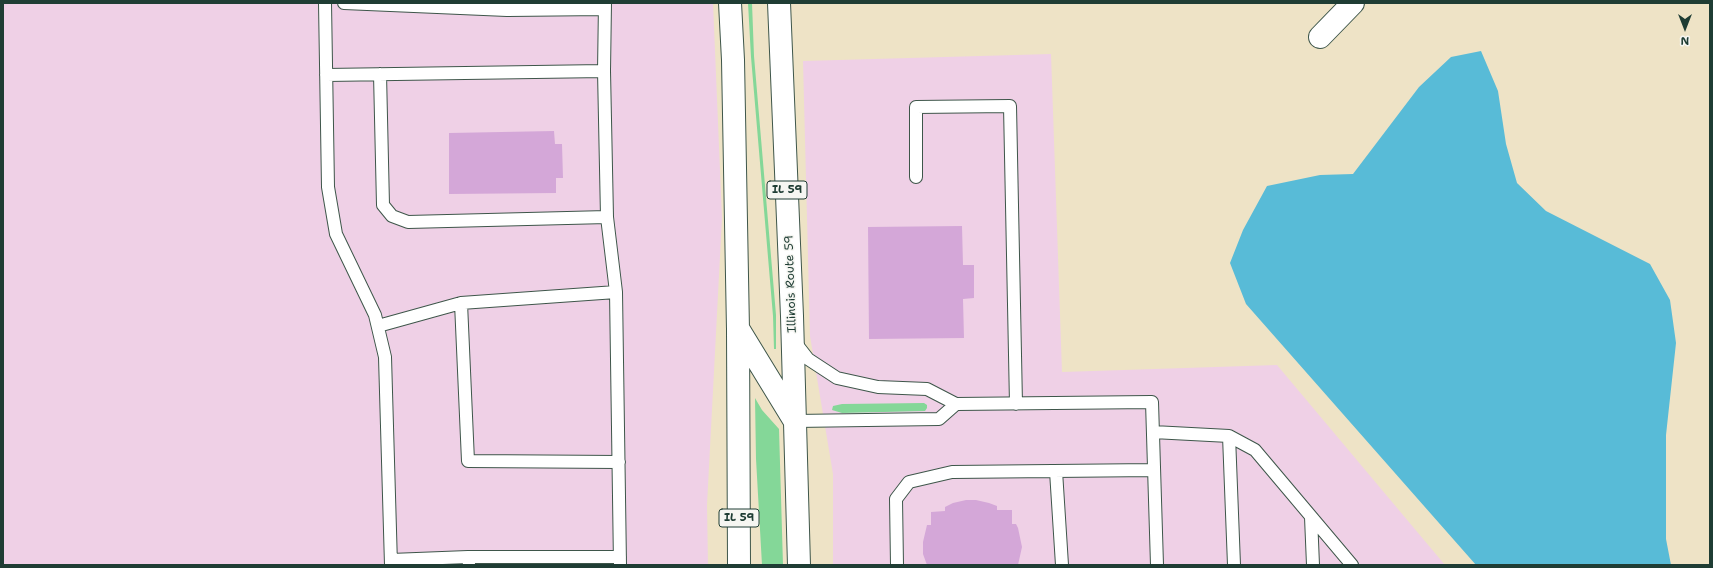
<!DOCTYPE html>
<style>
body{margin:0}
#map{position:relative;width:1713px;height:568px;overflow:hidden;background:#eee3c6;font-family:"Shantell Sans",sans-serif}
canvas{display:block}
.frame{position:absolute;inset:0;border:4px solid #1f3d34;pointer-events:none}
.north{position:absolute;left:1665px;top:8px;width:40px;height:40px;-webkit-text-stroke:3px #f6f6f2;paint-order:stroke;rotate:180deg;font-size:11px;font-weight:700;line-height:16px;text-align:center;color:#1f3d34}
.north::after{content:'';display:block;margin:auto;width:14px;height:18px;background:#1f3d34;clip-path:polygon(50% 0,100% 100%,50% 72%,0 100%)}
</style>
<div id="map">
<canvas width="1713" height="568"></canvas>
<div class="frame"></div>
<div class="north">N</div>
</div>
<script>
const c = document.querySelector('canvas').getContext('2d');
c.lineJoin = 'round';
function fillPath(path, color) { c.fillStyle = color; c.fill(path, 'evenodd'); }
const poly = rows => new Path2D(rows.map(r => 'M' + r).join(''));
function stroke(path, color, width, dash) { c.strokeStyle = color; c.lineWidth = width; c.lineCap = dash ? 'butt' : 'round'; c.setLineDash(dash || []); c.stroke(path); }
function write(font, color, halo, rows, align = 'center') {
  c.font = font + ' "Shantell Sans",sans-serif'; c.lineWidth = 3; c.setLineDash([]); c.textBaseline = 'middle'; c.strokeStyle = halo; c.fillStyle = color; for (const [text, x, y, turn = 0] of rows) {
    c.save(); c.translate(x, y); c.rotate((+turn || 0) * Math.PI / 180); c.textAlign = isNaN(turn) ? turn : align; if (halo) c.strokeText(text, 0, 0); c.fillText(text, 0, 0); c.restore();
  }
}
const built = poly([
 [3,3,713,3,722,218,707,505,708,565,3,565],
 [1051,54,1062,372,1277,365,1445,565,833,565,833,474,810,336,803,61]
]);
const green = poly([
 [748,3,752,3,754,56,776,315,776,349,774,349,773,316,751,57],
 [755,398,762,410,779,429,783,565,762,565,756,459],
 [924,403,927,405,927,408,925,411,842,413,832,410,833,406,842,404]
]);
const water = poly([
 [1481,51,1498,91,1506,144,1517,183,1546,211,1650,264,1670,300,1676,343,1666,435,1666,539,1671,565,1476,565,1246,304,1230,263,1243,230,1267,186,1320,175,1353,174,1419,87,1451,57]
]);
const building = poly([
 [554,131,555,144,562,144,563,178,556,178,556,193,449,194,449,133],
 [962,226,963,265,974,265,974,298,963,299,964,338,869,339,868,227],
 [966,500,976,500,989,503,997,506,997,510,1012,510,1012,524,1016,524,1018,528,1022,547,1018,565,927,565,923,554,923,542,927,525,931,525,931,512,945,511,945,507,953,503]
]);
const lane = poly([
 [325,3,328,187,336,234,375,315,385,357,391,565],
 [344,3,507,10,605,9],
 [380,74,383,205,392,216,408,222,607,217,604,71,605,3],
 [326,75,604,71],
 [916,177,916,107,1010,106,1016,404],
 [616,292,620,565],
 [461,303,468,461,619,462],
 [378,326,461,303,616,292,607,217],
 [794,341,808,359,837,378,878,387,927,389,956,404,1152,402,1157,565],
 [795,421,939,419,956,404],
 [1153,432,1229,436,1234,565],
 [1229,436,1255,450,1352,565],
 [1056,471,1062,565],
 [1311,517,1313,565],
 [468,557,620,557],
 [391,560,468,557,469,564],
 [897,565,896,499,909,482,952,472,1154,470]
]);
const street = poly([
 [1320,37,1353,3]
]);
const primary = poly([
 [730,3,733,60,738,330,739,565],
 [779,3,792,316,799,565],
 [739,330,794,420]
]);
const shields = [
 [787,190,40],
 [739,518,40]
];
const shieldNames = [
 ["IL 59",787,190],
 ["IL 59",739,518]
];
const streetNames = [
 ["Illinois Route 59",791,284,-92]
];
fillPath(built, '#efd0e6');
fillPath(green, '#84d798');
fillPath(water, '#58bbd7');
fillPath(building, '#d4a7d8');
stroke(lane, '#3e564a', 14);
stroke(street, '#3e564a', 24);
stroke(primary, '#3e564a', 24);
stroke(lane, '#fff', 12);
stroke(street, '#fff', 22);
stroke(primary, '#fff', 22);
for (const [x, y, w] of shields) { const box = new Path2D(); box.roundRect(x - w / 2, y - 9, w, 18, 3); c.fillStyle = '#f6f6f2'; c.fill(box); stroke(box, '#1f3d34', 1); }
write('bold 11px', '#1f3d34', null, shieldNames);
write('12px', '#1f3d34', '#f6f6f2', streetNames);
</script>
